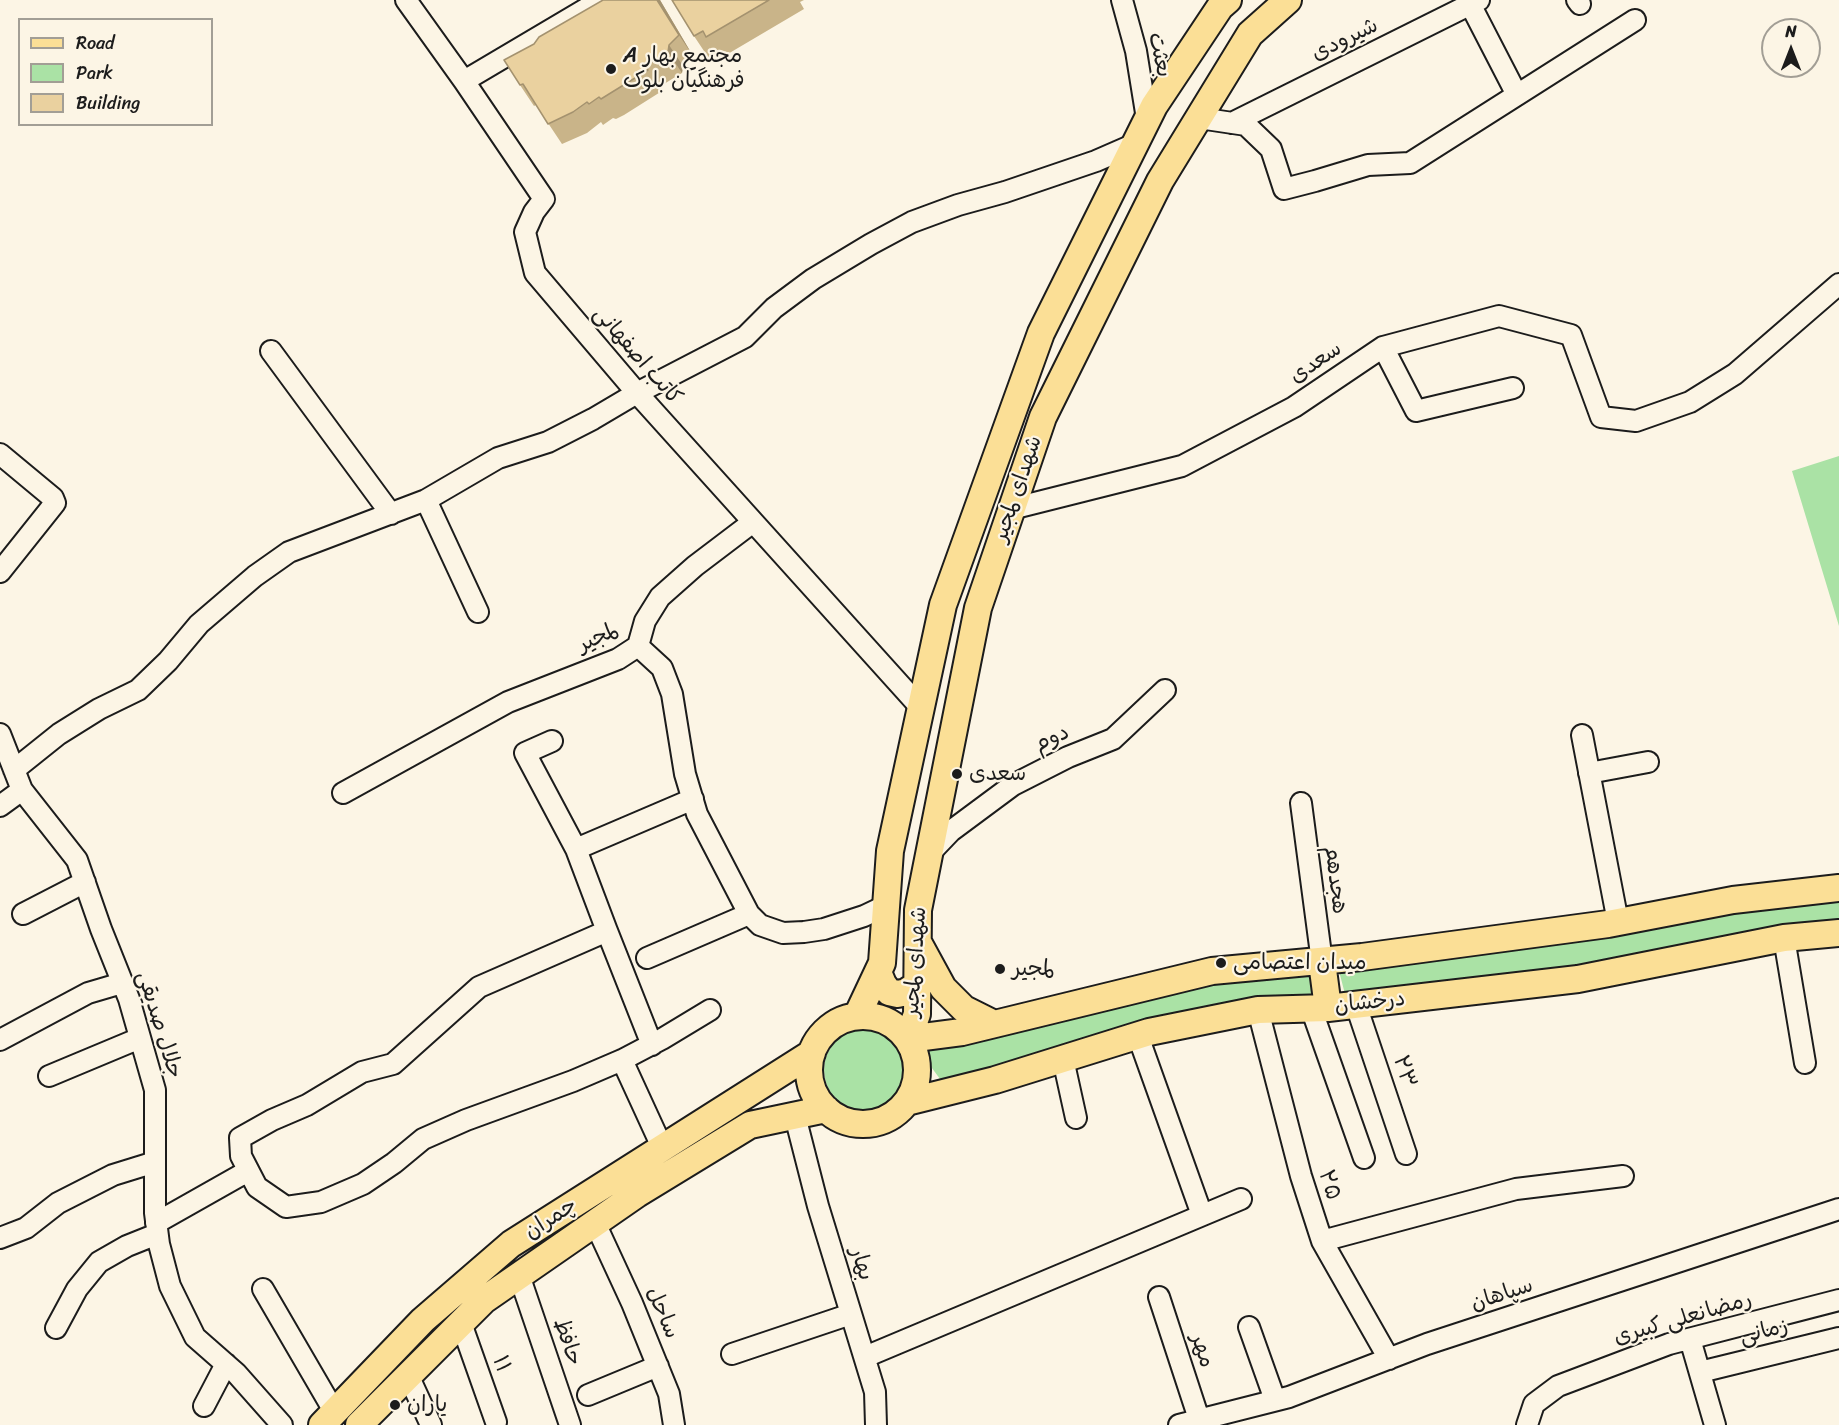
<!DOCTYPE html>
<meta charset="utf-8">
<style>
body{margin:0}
#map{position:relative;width:1839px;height:1425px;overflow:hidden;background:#fcf5e5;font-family:Sriracha,sans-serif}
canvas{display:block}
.legend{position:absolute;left:18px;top:18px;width:195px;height:108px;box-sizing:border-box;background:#fcf5e5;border:2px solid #a29e95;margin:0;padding:8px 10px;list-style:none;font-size:18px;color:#1c1c1c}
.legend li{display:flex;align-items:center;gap:12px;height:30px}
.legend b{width:30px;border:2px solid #a29e95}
.north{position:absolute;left:1761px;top:18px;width:60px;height:60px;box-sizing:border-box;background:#fcf5e5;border:2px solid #a29e95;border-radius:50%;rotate:0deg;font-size:16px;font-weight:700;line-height:24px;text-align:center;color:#1c1c1c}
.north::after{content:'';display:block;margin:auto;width:21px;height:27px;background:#1c1c1c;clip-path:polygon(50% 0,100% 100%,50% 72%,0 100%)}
</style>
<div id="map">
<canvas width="1839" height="1425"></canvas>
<ul class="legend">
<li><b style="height:8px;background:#fbdf96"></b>Road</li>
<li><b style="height:16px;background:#aae2a5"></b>Park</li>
<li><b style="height:16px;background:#ead19f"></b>Building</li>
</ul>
<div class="north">N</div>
</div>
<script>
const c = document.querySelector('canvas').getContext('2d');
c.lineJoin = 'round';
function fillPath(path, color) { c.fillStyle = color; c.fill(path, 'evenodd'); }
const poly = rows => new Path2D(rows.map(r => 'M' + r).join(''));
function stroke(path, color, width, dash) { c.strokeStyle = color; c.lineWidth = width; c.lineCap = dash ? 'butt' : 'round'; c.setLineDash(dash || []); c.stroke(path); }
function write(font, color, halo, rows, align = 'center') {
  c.font = font + ' Sriracha,"Playpen Sans Arabic",sans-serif'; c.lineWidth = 4.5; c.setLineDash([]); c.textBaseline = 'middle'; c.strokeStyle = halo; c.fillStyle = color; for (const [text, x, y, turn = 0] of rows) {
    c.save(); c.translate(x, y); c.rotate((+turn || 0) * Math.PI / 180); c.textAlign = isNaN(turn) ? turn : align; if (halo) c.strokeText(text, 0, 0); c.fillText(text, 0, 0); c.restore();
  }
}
const green = poly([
 [1839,456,1839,626,1792,471],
 [1839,897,1839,923,1428,989,1346,998,1339,971,1684,918],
 [1313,974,1313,1002,962,1079,940,1079,929,1064,927,1048,1001,1036,1191,985],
 '824 1070a41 41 0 1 1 82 0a41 41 0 1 1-82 0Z'
]);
const minor = poly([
 [406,0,464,81,544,199,534,212,525,232,535,273,637,393,921,708],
 [1122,0,1136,51,1147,119],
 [1577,0,1580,4],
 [1470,4,1517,95],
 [464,81,601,0],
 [1199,118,1246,125,1271,149,1284,189,1315,181,1368,165,1410,163,1635,20],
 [1232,123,1479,0],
 [1383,347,1416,411,1513,388],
 [271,351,391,514],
 [0,454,53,498,55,503,0,572],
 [426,500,478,612],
 [1011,509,1182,466,1294,407,1383,347,1499,316,1571,335,1601,417,1636,421,1690,402,1735,374,1839,284],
 [638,646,645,621,660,597,695,566,753,522],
 [0,734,22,790,77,860,101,929,129,999,155,1090,155,1213,159,1244,170,1286,195,1337,236,1373,282,1425],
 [1582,735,1618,922],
 [552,741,525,753,576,849,607,931,479,987,393,1064,362,1072,307,1105,272,1120,240,1138,241,1156,257,1187,286,1207,321,1202,363,1184,394,1163,423,1139,466,1120,573,1081,622,1060,662,1039,710,1010],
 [14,770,59,734,99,709,138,690,168,661,199,624,255,576,289,552,426,500,498,458,548,442,593,419,637,393,745,337,774,308,813,279,871,244,912,222,958,205,1005,192,1096,161,1135,144],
 [1589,773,1648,762],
 [343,793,508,702,618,659,638,646,662,668,672,694,685,774,697,814,749,914,760,925,783,933,804,932,824,929,864,916,887,905],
 [1301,803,1322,962],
 [0,806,22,790],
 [576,849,693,799],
 [929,854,951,831,1013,785,1068,757,1113,739,1165,690],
 [23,914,85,882],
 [607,931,652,1045],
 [1784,938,1805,1063],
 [647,958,749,914],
 [1356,1005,1406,1154],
 [1311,1008,1364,1158],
 [1258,1010,1301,1176,1322,1241,1389,1359],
 [1138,1036,1202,1215],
 [0,1040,88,993,122,983],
 [1063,1059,1076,1118],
 [622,1060,662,1147],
 [49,1076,140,1038],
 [795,1116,818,1206,875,1392,876,1425],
 [156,1223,248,1171],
 [595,1223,632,1303,669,1394,674,1425],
 [0,1238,26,1228,58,1203,113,1175,155,1162],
 [1322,1241,1516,1189,1623,1176],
 [519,1275,570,1425],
 [263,1289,334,1411],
 [1159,1297,1199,1419],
 [461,1323,496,1422],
 [1249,1327,1275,1400],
 [56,1328,77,1289,99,1262,127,1246,157,1234],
 [1690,1339,1715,1425],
 [732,1354,851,1314],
 [865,1357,1241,1199],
 [1700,1372,1839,1338],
 [408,1375,431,1425],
 [588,1395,658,1366],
 [204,1406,226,1364],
 [1179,1425,1289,1397,1427,1344,1839,1209],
 [1527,1425,1534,1404,1558,1386,1669,1344,1839,1300]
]);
const major = poly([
 [919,944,943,988,964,1009,994,1024],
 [1322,962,1328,1008],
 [878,972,883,984,889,992,898,994,906,992,918,984],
 [857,1016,882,963,890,851,943,605,1041,333,1154,106,1220,7,1228,0],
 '809 1070a54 54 0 1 1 108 0a54 54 0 1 1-108 0Z',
 [908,1039,917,1014,918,910,978,608,1043,417,1160,181,1250,34,1288,0],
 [908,1039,962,1032,1212,971,1362,957,1608,924,1733,900,1839,888],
 [907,1102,995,1080,1149,1032,1258,1010,1328,1008,1578,979,1784,938,1839,933],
 [322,1425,423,1320,511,1244,812,1053],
 [359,1425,484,1300,637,1194,750,1125,826,1109]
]);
const wall = poly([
 [608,0,660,0,693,56,683,66,682,73,659,87,662,91,624,115,616,119,613,118,603,125,601,122,587,133,562,144,536,105,534,106,520,85,534,44],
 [672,0,804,0,800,2,804,9,721,58,717,52,708,57,694,36]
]);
const shadedWall = poly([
 [657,0,660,0,693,56,679,35],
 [669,45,683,66,682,73,668,52]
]);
const building = poly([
 [603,0,657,0,679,35,669,45,668,52,645,66,648,70,609,94,601,99,599,97,589,104,587,102,573,112,548,124,523,84,520,85,504,60,534,44,539,37,603,0],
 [672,0,769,0,706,37,703,31,694,36,672,0]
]);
const markers = [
 [611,69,6,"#1c1c1c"],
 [957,774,6,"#1c1c1c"],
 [1221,963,6,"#1c1c1c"],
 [1000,969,6,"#1c1c1c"],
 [395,1405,6,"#1c1c1c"]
];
const streetNames = [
 ["شیرودی",1345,40,-26],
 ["بعثت",1159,55,78],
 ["کاتب اصفهانی",637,356,49],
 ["سعدی",1316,363,-34],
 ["شهدای لمجیر",1018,489,-71],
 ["لمجیر",598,638,-25],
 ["دوم",1052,739,-25],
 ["هجدهم",1335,880,83],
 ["شهدای لمجیر",916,962,-86],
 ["درخشان",1370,1003,-6],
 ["جلال صدیقی",159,1025,73],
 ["۲۳",1404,1072,72],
 ["۲۵",1329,1185,73],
 ["چمران",551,1219,-33],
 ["بهار",861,1264,73],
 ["سپاهان",1502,1295,-18],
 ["ساحل",662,1313,67],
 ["رمضانعلی کبیری",1683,1319,-16],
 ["زمانی",1764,1332,-14],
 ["حافظ",567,1342,71],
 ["مهر",1202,1351,72],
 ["۱۱",501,1364,70]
];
const poiNames = [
 ["A مجتمع بهار",623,56],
 ["فرهنگیان بلوک",623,81],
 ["سعدی",969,774],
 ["میدان اعتصامی",1233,963],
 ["لمجیر",1012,969],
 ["یاران",407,1405]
];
fillPath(green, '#aae2a5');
stroke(minor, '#1c1c1c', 24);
stroke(major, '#1c1c1c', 30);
stroke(minor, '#fcf5e5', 20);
stroke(major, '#fbdf96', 26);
fillPath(wall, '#c9b489');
fillPath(shadedWall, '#a4926f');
fillPath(building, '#ead19f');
stroke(building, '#a4926f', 1.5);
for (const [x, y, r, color] of markers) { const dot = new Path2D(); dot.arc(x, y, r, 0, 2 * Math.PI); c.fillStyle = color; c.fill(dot); stroke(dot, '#fcf5e5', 2); }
write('22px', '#1c1c1c', '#fcf5e5', streetNames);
write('22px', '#1c1c1c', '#fcf5e5', poiNames, 'left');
</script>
